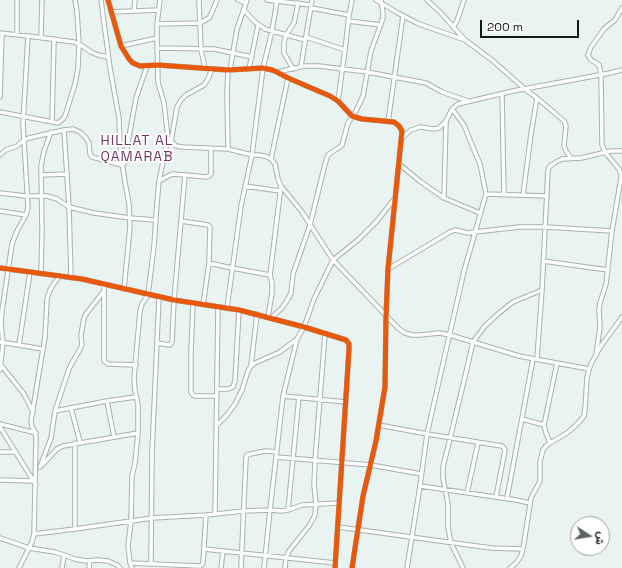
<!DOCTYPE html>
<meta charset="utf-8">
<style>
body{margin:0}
#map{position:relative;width:622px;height:568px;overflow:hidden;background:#e9f4f2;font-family:"Space Grotesk",Vazirmatn,sans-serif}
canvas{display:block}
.north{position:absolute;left:570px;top:516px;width:40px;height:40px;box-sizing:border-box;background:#fff;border:1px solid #a0a3a2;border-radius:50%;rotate:102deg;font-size:11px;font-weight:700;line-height:16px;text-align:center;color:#111817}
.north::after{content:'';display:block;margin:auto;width:14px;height:18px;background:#5d6564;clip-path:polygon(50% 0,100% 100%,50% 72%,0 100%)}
.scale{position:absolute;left:480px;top:20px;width:99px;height:18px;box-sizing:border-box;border:2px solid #111817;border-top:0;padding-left:5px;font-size:12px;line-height:14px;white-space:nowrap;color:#111817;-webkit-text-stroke:3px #fff;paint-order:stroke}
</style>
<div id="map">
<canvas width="622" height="568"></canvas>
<div class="north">ش</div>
<div class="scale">200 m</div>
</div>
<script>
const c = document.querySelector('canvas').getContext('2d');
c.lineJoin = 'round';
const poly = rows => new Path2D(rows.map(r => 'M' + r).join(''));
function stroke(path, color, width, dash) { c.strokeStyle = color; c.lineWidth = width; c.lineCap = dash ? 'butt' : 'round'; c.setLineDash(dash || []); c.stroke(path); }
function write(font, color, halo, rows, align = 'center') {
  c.font = font + ' "Space Grotesk",sans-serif'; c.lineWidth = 4; c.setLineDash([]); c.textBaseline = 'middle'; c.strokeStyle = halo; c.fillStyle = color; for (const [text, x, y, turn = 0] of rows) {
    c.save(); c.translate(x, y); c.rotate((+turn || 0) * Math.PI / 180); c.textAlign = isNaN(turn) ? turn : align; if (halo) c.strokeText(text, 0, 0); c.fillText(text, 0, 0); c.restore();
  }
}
const minor = poly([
 [101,0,110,68,119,118,120,145,122,165,123,169,125,182,129,204,130,227,124,289],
 [108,0,121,46,129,59,133,63,140,66,158,65,228,70,263,68,272,70,277,72,288,78,330,96,338,101,352,116,362,119,394,122,399,126,402,131,388,269,386,315,385,387,376,441,363,496,352,568],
 [199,0,201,50,205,68],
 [238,0,246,3],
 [267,0,311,5],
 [376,0,398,13,419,24,465,40,492,60,526,90,537,98,564,121,566,126,564,146,566,151,571,158],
 [427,0,441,13,465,40],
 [311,8,349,15],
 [244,10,255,22,265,29,305,40],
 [134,11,135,0],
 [111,12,159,10],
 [348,21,381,25],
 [157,24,200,23,209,18,212,12,217,0],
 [453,27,457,21,464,0],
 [0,33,28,36,74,42,79,44,91,52,98,55,108,57],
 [17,34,17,0],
 [41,37,42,0],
 [306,37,345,50],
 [121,46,157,38],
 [157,48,214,49,252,57],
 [301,66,312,0],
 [249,69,258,25],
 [293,69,284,53,284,43,286,35,294,23,298,3],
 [228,70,227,93,228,149],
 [230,70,237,29,247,0],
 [277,72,305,66,319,66,367,72,426,83,442,92,468,101],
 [502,94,504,195],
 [0,97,2,33],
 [338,101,345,50,349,15,352,0],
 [452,109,464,125,472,145,480,164,486,194],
 [0,112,58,123,63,119,65,116,75,84,78,68,79,44,77,12,75,0],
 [52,122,54,39],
 [388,122,403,16],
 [64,130,69,207,71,277],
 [168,138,176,146,183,147,228,149,252,155,259,155,265,156,271,159,275,164,278,179,281,186,302,212,333,260,399,329,405,333,412,335,420,335,439,333,450,335,519,356,589,369],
 [402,138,411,130,420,127,434,129,439,128,446,121,452,109,458,104,513,91,610,73,622,70],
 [171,142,177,107,181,100,186,95,204,85,208,79,212,69],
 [0,155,6,150,17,146,24,140,29,138,64,130,73,129,80,132,86,138,89,143,90,154,92,157,122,165],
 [271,159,288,78],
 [124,164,136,98,147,66],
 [399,164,421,182,444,198,480,213],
 [41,175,67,174],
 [185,175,206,177,209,176,211,174,211,148],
 [245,186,280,191],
 [0,193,26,196,47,196,57,199,69,207,94,213,130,218,155,220],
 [523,195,531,134,537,98],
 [444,198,446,121],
 [0,211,26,215],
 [181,221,208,225,210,227,209,263,203,305],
 [543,261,608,270],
 [209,263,232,268,270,275],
 [0,268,8,269,82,279,174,300,239,310,304,327,346,340,349,344,349,349,335,568],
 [388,269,450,232,455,230,468,233,475,232,519,227,545,227,612,231],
 [41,274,42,232,41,166,44,151,51,132],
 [104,285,104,361,108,364,136,365],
 [193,304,191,352,191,392,193,395,195,396,217,396],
 [227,308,241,206,252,155,263,68,272,31,277,1],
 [268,317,272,293,272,283,270,275,281,186],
 [271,318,282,308,288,299,291,293,293,274,310,225,325,164,328,155,332,152,340,147,342,145,348,123,356,111,363,96,371,51,383,18,383,13,381,0],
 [0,342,43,349],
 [157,343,170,345,172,342,174,300,185,175,172,174,159,181],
 [19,345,30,272],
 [596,355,600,327,599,309,600,303,606,284,612,231,621,178,621,174,619,169,605,152,602,145,601,74,599,65,596,63,591,60,588,55,591,47,599,36,604,29,615,20,622,8],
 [537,359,542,290,548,170,549,167,556,162,562,159,581,158,611,151,622,151],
 [1,365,24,394,33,412],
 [251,366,255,363,280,352,297,339],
 [0,370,3,343,1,323,2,311,12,244,17,231,26,215,28,207,23,124,28,36],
 [217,389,228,389,233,387,235,381,239,310],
 [283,396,346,402],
 [71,408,80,442],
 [55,411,107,401],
 [522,419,544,425],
 [0,424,36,433],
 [379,425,427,434,502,446,504,448,505,450,496,497],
 [216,426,227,415,235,404,242,390,248,371,251,366,257,314],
 [0,427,36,485],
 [114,437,107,401,136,397],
 [550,443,546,433,544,425,557,363],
 [0,452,16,452],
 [276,457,371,465,421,474],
 [42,465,57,449,63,446,138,433],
 [40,467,51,438,55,411,69,369,72,363,79,351,82,345,81,335,84,318,86,314,104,291],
 [0,480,33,481],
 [420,486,516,500,530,503],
 [467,493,478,443],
 [507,498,533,359],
 [288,510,299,397],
 [215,514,218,307],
 [338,527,491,548,523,549],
 [75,529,75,443],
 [34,534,75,529,152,518,206,515,244,511,270,510,282,511,288,510,302,505,339,503],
 [0,538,29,548,55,552,64,555,75,559,86,561,97,560,108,561,117,565,120,568],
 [204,549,335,563],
 [130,563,200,566,202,565,203,563,206,515],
 [151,563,152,453,159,297],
 [19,568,32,542,34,534,36,438,35,432,32,427,31,421,45,337,47,299,50,290,55,282,60,276],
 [62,568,64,555],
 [89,568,90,561],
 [132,568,130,563,128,546,131,521,132,476,135,463,138,433,138,404,135,391,134,378,140,311,142,304,148,295,154,246,157,203,159,181,168,138,164,103,158,82,157,38,157,24,160,0],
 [221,568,223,551],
 [241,568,246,458,247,455,250,454,266,451,277,452],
 [264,568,270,510,283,396,297,339,304,327,314,299,333,260,358,240,377,221,395,198],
 [285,568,286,558,289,551,309,526,315,515,316,504,314,485,315,461,325,334],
 [407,568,420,486,427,434,464,271,486,194,547,196],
 [463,568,451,543,448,527,448,504,443,478,443,467,464,381,473,342,485,326,498,314,513,302,542,290],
 [510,568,516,563,521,556,523,549,531,498,540,481,540,461,543,450,546,446,550,443,567,433,574,427,580,421,584,416,585,409,587,378,589,369,592,362,601,346,622,317]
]);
const cycleway = poly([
 [108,0,121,46,129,59,133,63,140,66,158,65,228,70,263,68,272,70,277,72,288,78,330,96,338,101,352,116,362,119,394,122,399,126,402,131,388,269,386,315,385,387,376,441,363,496,352,568],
 [0,268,8,269,82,279,174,300,239,310,304,327,346,340,349,344,349,349,335,568]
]);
const quarterNames = [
 ["HILLAT AL",137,141],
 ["QAMARAB",137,157]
];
stroke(minor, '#a9b1b0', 5.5);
stroke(minor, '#fcfdfd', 3.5);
stroke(cycleway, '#e8590c', 5);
c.letterSpacing = '1px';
write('14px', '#733863', '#fff', quarterNames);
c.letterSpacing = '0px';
</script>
